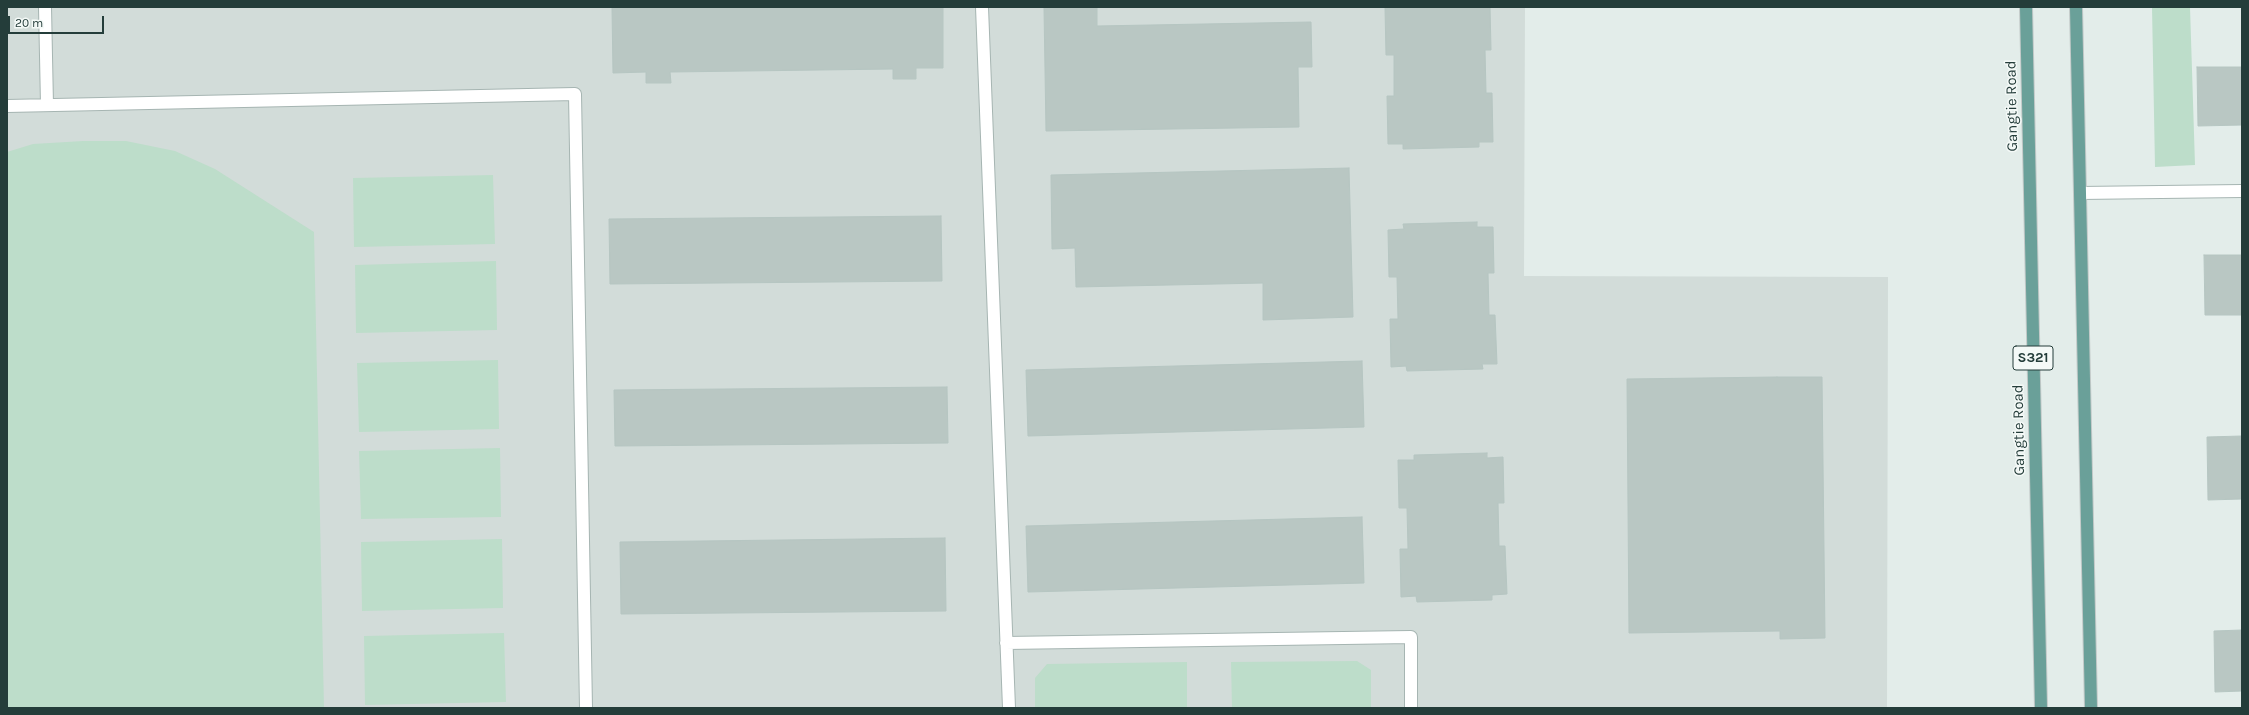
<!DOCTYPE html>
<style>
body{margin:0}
#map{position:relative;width:2249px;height:715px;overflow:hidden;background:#e3edea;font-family:Karla,sans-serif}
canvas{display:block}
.frame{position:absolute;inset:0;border:8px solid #243d3a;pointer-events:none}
.scale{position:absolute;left:8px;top:16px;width:96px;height:18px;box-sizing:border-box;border:2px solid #243d3a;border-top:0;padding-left:5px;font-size:12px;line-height:14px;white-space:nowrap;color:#243d3a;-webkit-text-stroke:3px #f4f9f7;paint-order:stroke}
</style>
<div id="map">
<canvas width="2249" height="715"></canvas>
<div class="frame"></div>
<div class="scale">20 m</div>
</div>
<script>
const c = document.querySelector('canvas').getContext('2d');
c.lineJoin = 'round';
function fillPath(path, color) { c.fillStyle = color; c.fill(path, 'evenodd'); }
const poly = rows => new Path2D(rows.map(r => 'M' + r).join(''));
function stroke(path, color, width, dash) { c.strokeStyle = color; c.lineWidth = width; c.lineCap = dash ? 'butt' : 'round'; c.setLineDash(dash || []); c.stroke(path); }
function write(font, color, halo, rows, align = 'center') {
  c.font = font + ' Karla,sans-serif'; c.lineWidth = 3; c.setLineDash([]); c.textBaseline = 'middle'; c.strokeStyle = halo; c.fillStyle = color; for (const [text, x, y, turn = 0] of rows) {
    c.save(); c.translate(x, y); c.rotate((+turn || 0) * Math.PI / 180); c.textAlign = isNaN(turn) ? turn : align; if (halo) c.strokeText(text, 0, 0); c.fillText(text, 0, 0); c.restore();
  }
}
const built = poly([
 [7,7,1525,7,1524,276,1888,277,1887,708,7,708]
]);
const green = poly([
 [2152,7,2190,7,2195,165,2155,167],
 [83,141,126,141,175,151,215,169,314,232,324,708,7,708,7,152,33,144],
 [493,175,495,244,354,247,353,178],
 [496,261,497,330,356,333,355,265],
 [498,360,499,429,359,432,357,363],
 [500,448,501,517,361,519,359,451],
 [502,539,503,608,362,611,361,542],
 [504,633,506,702,365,705,364,636],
 [1357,661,1371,670,1371,708,1232,708,1231,662],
 [1187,662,1187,708,1035,708,1035,678,1047,664]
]);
const building = poly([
 [612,7,943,7,943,68,916,68,916,79,893,79,893,69,670,72,671,83,646,83,646,72,613,73,612,7],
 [1044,7,1097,7,1097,26,1311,22,1312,67,1298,67,1299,127,1046,131,1044,7],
 [1385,7,1490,7,1491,50,1485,50,1486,93,1492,93,1493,142,1479,142,1479,147,1403,149,1403,144,1388,144,1387,96,1394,96,1394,55,1386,55,1385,7],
 [2197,67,2242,67,2242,125,2198,126,2197,67],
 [1349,168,1353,317,1263,320,1263,283,1076,287,1075,248,1052,249,1051,175,1349,168],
 [941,216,942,281,610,284,609,219,941,216],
 [1477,222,1477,227,1493,227,1494,273,1488,273,1489,315,1495,315,1497,364,1482,364,1483,369,1407,371,1406,366,1391,367,1390,319,1398,319,1397,277,1389,277,1388,230,1404,229,1403,224,1477,222],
 [2204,255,2242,255,2242,315,2205,315,2204,255],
 [1362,361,1364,427,1028,436,1026,370,1362,361],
 [1777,377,1822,377,1825,638,1780,639,1780,631,1629,633,1627,379,1777,377],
 [947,387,948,443,615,446,614,390,947,387],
 [2242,436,2242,499,2208,500,2207,437,2242,436],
 [1487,453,1487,458,1503,457,1504,503,1498,503,1499,546,1505,546,1507,594,1492,595,1492,600,1417,602,1416,596,1401,597,1400,549,1408,549,1407,508,1399,508,1398,460,1414,460,1414,455,1487,453],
 [1362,517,1364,583,1028,592,1026,526,1362,517],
 [945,538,946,611,621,614,620,542,945,538],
 [2242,630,2242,691,2215,692,2214,631,2242,630]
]);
const minor = poly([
 [45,7,47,105],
 [982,7,1009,708],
 [7,106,575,94,586,708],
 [2080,193,2242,191],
 [1006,643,1411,637,1411,708]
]);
const major = poly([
 [2026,7,2041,708],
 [2076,7,2091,708]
]);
const shields = [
 [2033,358,40]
];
const shieldNames = [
 ["S321",2033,358]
];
const streetNames = [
 ["Gangtie Road",2012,106,-91],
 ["Gangtie Road",2019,430,-91]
];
fillPath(built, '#d2dcd9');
fillPath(green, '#bdddca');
fillPath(building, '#b9c7c3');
stroke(building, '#b6c6c2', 1);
stroke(minor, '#a6b5b2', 14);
stroke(major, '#c2c9c8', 14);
stroke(minor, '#fff', 12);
stroke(major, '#6aa099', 12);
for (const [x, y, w] of shields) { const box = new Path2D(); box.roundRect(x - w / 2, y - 12, w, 24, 3); c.fillStyle = '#f4f9f7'; c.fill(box); stroke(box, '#243d3a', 1); }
write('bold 14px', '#243d3a', null, shieldNames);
write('15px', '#243d3a', '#f4f9f7', streetNames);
</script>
